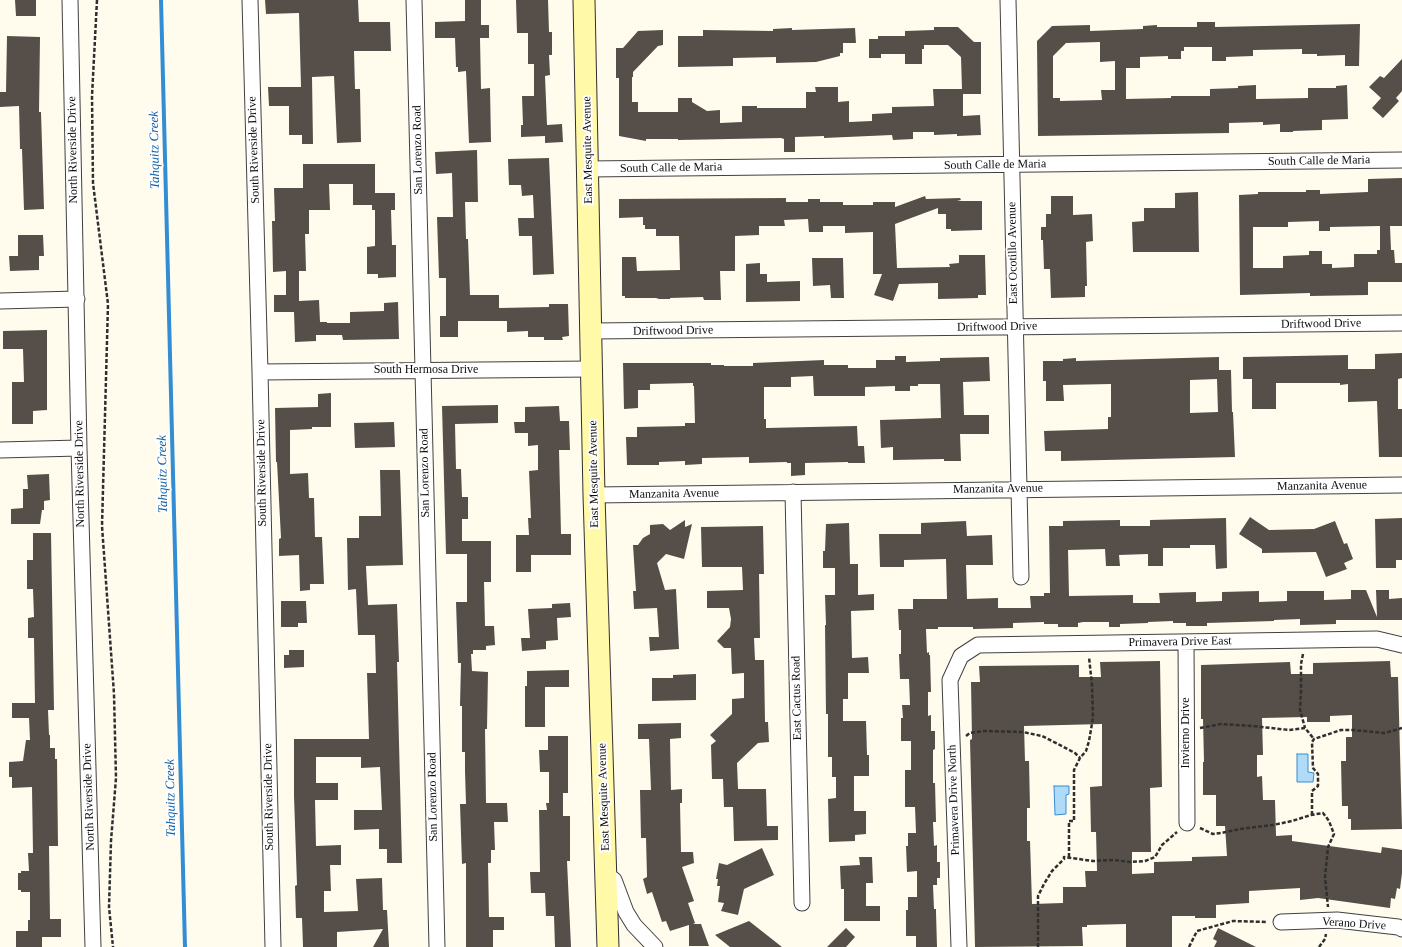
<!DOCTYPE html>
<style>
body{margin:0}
canvas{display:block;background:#fffced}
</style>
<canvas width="1402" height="947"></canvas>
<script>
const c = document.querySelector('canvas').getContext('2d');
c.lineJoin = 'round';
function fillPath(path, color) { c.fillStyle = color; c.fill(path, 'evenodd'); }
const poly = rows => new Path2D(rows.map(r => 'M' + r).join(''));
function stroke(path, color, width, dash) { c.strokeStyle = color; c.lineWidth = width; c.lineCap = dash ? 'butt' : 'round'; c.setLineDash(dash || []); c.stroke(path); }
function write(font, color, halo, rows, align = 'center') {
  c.font = font + ' "Times New Roman",serif'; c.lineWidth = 4; c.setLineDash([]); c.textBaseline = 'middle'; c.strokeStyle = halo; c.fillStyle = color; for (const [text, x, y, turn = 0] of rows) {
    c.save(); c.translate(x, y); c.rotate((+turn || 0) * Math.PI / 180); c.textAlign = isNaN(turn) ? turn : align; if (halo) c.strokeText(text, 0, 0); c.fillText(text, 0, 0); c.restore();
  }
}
const water = poly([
 [1297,754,1308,754,1308,772,1314,773,1313,782,1297,782,1297,754],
 [1054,786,1069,786,1069,794,1066,795,1066,814,1055,815,1054,786]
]);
const stream = poly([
 [161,0,185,947]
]);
const building = poly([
 [15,0,36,0,36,16,16,16],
 [265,0,358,0,359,22,390,22,391,51,354,51,355,89,360,89,361,142,337,143,334,76,312,77,313,144,302,144,302,135,289,135,289,106,269,106,268,87,301,87,299,13,266,14],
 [465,0,481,0,481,25,489,25,489,38,480,38,481,89,490,88,491,142,469,143,466,71,458,72,458,67,456,67,455,38,435,38,435,22,465,21],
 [516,0,548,0,549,32,552,32,552,55,549,55,550,75,545,76,547,125,562,124,563,142,545,143,545,136,521,137,521,125,523,125,522,96,534,96,534,64,528,64,528,33,517,33],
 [1197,22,1215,22,1215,27,1360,24,1359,66,1345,66,1345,55,1317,56,1317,54,1302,54,1302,49,1253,50,1253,56,1226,57,1226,61,1212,61,1212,47,1184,47,1184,51,1181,51,1181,59,1168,59,1168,56,1140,57,1140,68,1126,68,1126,99,1171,98,1171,96,1210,96,1210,89,1238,88,1238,86,1256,85,1256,99,1308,98,1308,88,1336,88,1336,86,1347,85,1348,119,1322,120,1322,130,1293,131,1293,132,1280,132,1280,124,1263,125,1263,122,1229,123,1229,133,1038,136,1037,41,1052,26,1090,25,1090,31,1143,29,1143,26,1157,25,1157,27,1197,27],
 [1100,42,1100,62,1115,61,1115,90,1101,90,1102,100,1060,101,1060,98,1053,98,1053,56,1066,43],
 [934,27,958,27,974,42,981,42,981,94,963,94,963,116,980,115,981,135,957,136,957,134,934,135,934,132,913,132,913,139,893,140,892,135,824,138,824,136,795,137,795,152,784,152,784,139,781,138,678,140,678,139,646,139,646,141,619,136,619,78,616,78,616,48,623,48,638,31,663,30,663,45,658,46,633,72,633,77,632,77,632,102,638,102,638,112,678,112,678,98,692,98,692,102,707,111,720,110,720,123,742,122,742,106,757,106,757,108,806,108,806,92,816,92,815,87,838,87,838,102,849,101,849,122,872,121,872,114,892,113,892,107,934,106,933,89,962,89,961,57,948,45,924,45,924,49,922,49,922,64,905,64,905,54,881,54,881,58,869,58,869,39,878,39,878,36,905,36,905,31,934,30],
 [792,28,792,30,855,28,856,43,843,43,843,53,840,53,840,56,816,62,776,63,776,57,733,58,733,66,678,67,678,36,703,36,703,30,773,31,773,29],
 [7,36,40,37,39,112,41,112,44,209,24,210,22,149,20,149,19,106,0,107,0,92,6,92],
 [1402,59,1402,91,1396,98,1399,101,1383,118,1372,108,1381,98,1369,87,1380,76,1384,78],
 [477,150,478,202,465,202,466,239,468,239,470,295,499,295,499,308,549,307,549,304,568,304,569,336,562,337,563,340,544,340,544,337,528,337,528,331,507,332,507,321,458,321,458,337,440,337,440,316,446,316,446,278,439,278,437,217,453,217,452,173,436,174,435,152],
 [549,158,554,274,533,275,532,236,519,236,518,218,534,218,533,195,522,196,521,185,509,185,508,159],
 [303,164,375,164,375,193,395,193,395,210,391,210,392,245,396,245,396,277,378,278,378,274,367,274,367,247,375,246,375,210,372,210,372,205,353,205,353,184,329,184,330,210,309,210,309,234,305,234,306,271,299,271,299,301,319,300,320,322,327,322,327,323,350,323,350,312,384,311,384,303,398,302,399,339,343,340,342,335,316,335,316,341,295,342,294,312,274,312,274,295,286,295,286,271,273,272,272,221,275,221,274,188,303,188],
 [1402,178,1402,226,1390,226,1391,250,1394,250,1395,263,1402,263,1402,282,1368,282,1368,295,1310,296,1310,293,1240,295,1239,195,1258,194,1258,192,1306,192,1306,190,1320,190,1320,194,1368,192,1368,179],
 [1319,221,1319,231,1330,231,1330,227,1380,226,1380,250,1377,250,1377,254,1354,254,1354,267,1332,268,1332,264,1322,264,1322,251,1309,251,1309,255,1283,256,1283,268,1253,268,1253,227,1288,227,1288,222],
 [1198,192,1199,252,1133,252,1132,222,1144,221,1144,208,1175,208,1175,193],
 [925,196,926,199,960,198,961,200,957,201,982,201,982,230,951,231,951,229,946,229,946,214,938,214,938,208,895,224,897,268,950,267,949,264,959,263,959,255,985,255,986,295,978,295,978,298,938,299,938,283,899,284,893,301,874,295,882,274,873,274,873,232,845,233,845,226,823,226,823,232,809,232,808,219,784,220,785,226,759,226,759,235,735,236,735,271,720,271,721,300,704,300,703,297,670,298,670,299,659,299,656,298,625,298,625,296,622,296,622,257,636,257,637,271,680,270,679,236,656,236,656,229,645,229,645,225,643,225,643,217,619,218,619,199,786,198,786,202,808,202,808,199,820,199,820,202,843,202,843,205,873,205,873,202,895,202,895,207],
 [1051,196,1073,196,1073,215,1092,214,1093,241,1086,242,1087,286,1085,286,1085,297,1051,298,1050,269,1044,269,1043,240,1041,240,1041,227,1046,227,1046,214,1051,214],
 [18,235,43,235,44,256,39,256,39,270,10,271,9,256,18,256],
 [812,258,843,258,844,298,831,298,830,285,813,286],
 [760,263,760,274,767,274,767,282,800,281,800,301,746,302,746,264],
 [47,330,47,410,33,411,33,424,12,424,12,382,24,382,23,349,3,349,3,331],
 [1402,353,1402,378,1398,379,1398,409,1402,409,1402,457,1379,457,1377,401,1348,402,1348,384,1340,385,1340,383,1276,383,1276,409,1252,409,1252,379,1243,379,1243,357,1348,355,1348,369,1375,369,1375,354],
 [895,356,906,356,906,362,940,361,940,358,989,357,990,381,963,382,964,415,989,415,989,434,960,434,961,461,944,461,944,459,893,460,893,447,881,448,880,420,941,418,940,384,918,384,918,386,910,386,910,391,895,391,895,386,865,387,865,396,814,396,813,376,791,377,791,387,764,387,764,419,766,419,766,428,857,426,858,446,864,446,865,463,848,463,848,462,805,463,805,475,791,476,791,463,787,463,787,462,749,463,749,457,702,458,702,464,685,465,685,461,659,462,659,465,627,465,626,437,637,437,637,427,685,426,685,423,695,423,694,386,693,386,693,383,650,384,650,390,638,390,638,408,624,409,623,363,711,363,711,365,724,365,724,366,753,366,753,363,824,360,824,365,848,365,848,368,876,368,876,360,895,360],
 [1219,357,1219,370,1231,370,1232,412,1233,412,1235,457,1061,461,1061,451,1045,451,1044,431,1108,429,1108,417,1111,417,1111,384,1063,385,1064,401,1046,401,1046,381,1043,381,1043,361,1063,361,1063,359,1076,358,1076,361],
 [1217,379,1218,412,1190,413,1190,380],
 [331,393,331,427,312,427,312,429,290,430,290,474,308,473,309,498,314,498,315,537,322,537,324,584,310,584,310,590,300,591,299,555,279,556,279,539,281,538,277,462,276,462,275,408,318,407,318,394],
 [498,405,498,423,455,424,456,469,461,469,462,497,468,497,468,519,462,519,462,541,491,541,491,582,484,582,485,626,494,626,495,645,486,646,486,650,473,650,473,654,471,654,472,671,488,672,487,729,485,729,486,803,507,803,508,822,494,822,495,850,491,850,491,863,488,863,489,917,504,917,504,930,493,930,493,947,466,947,466,863,462,864,460,804,466,804,465,771,465,752,462,752,462,706,460,706,461,663,458,663,456,602,467,602,467,554,446,554,442,406],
 [559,406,560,421,569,421,570,450,559,450,561,534,571,534,571,555,531,555,531,572,516,572,516,535,529,535,528,518,531,518,529,471,538,470,538,445,528,446,528,433,515,433,514,422,525,422,525,407],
 [394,422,395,447,355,448,354,423],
 [380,470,400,470,403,565,366,566,368,605,397,604,399,662,397,662,402,863,387,863,387,849,379,849,379,829,354,830,354,810,382,810,380,767,361,768,361,757,316,757,316,783,338,783,338,800,315,800,316,846,341,845,341,865,330,865,331,891,324,891,324,912,358,911,356,879,382,878,383,910,387,910,389,947,373,947,383,929,337,932,337,947,303,947,302,918,296,918,295,886,297,885,294,796,294,739,369,739,367,673,376,673,375,635,358,635,356,589,348,590,347,538,359,538,359,516,381,516],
 [49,474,50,500,44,501,44,510,42,510,40,524,11,524,11,509,23,508,23,489,28,489,27,475],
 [1250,517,1269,530,1314,529,1335,521,1344,544,1347,543,1353,559,1344,563,1347,569,1326,577,1316,552,1262,553,1262,549,1239,534],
 [1226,518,1227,568,1216,569,1215,545,1190,545,1190,548,1163,548,1163,566,1148,566,1148,554,1119,555,1120,566,1106,566,1105,549,1068,550,1069,596,1133,595,1133,603,1160,603,1159,593,1196,592,1196,602,1222,601,1222,592,1259,591,1259,602,1287,601,1287,591,1324,591,1324,600,1351,599,1351,590,1366,590,1377,617,1376,590,1389,590,1389,599,1402,598,1402,620,1336,620,1336,624,1300,625,1300,619,1274,620,1274,621,1207,623,1207,626,1186,626,1186,623,1173,623,1173,621,1148,622,1148,623,1120,624,1120,627,1109,627,1109,622,1083,622,1078,623,1078,627,1058,627,1058,624,1044,624,1044,622,1013,623,1013,628,973,629,973,627,938,627,938,629,926,629,927,653,929,652,929,655,930,655,931,692,928,692,928,716,931,715,931,731,935,731,935,749,933,750,933,783,935,783,936,822,933,822,934,846,937,845,937,862,940,862,940,878,937,878,937,885,933,885,934,909,936,909,936,912,937,947,916,947,916,936,906,936,906,910,908,910,908,897,917,897,917,871,907,872,906,846,908,846,908,833,916,833,915,807,905,807,905,770,911,770,911,741,901,741,901,718,903,718,902,705,910,705,909,679,900,679,899,654,901,654,901,630,899,630,898,609,913,609,913,599,947,599,946,559,904,560,904,567,880,567,879,534,921,534,921,523,966,521,967,536,992,535,993,565,966,565,967,599,998,598,998,608,1031,608,1030,596,1044,596,1044,593,1050,593,1049,526,1063,526,1063,521,1120,520,1120,526,1150,526,1150,520],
 [1402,518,1402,560,1396,560,1396,568,1376,568,1375,519],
 [685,520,685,527,692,524,684,559,666,554,657,563,665,590,676,589,679,649,650,651,649,637,659,637,657,608,634,609,633,591,636,591,633,545,638,545,643,538,650,534,650,525,663,524,670,530],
 [849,523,850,564,858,564,858,595,874,594,874,610,851,611,852,658,868,657,869,673,848,673,848,699,843,699,843,721,866,721,867,755,869,755,869,776,854,776,854,811,866,811,866,834,855,835,855,841,829,842,828,799,836,798,836,777,832,777,832,757,828,757,828,714,826,714,825,625,826,625,825,595,835,595,835,568,823,568,823,551,825,551,826,524],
 [763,526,764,574,759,574,760,638,754,638,755,660,764,660,765,722,768,722,769,742,758,743,737,763,738,789,766,789,767,826,778,826,778,840,734,841,733,807,724,807,723,779,712,779,711,745,716,741,710,735,732,714,732,699,744,698,744,673,732,674,731,648,724,648,717,641,730,627,731,619,729,608,707,608,707,591,743,590,742,567,702,567,701,527],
 [33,533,51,533,54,710,48,710,49,735,50,735,50,748,55,748,55,759,57,759,58,846,49,846,50,919,61,919,61,937,42,937,42,947,16,947,16,931,28,931,28,920,30,920,30,892,21,892,21,890,18,890,18,873,21,873,21,871,29,871,28,853,33,853,32,787,12,788,12,777,9,777,9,762,23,761,26,740,30,740,29,718,12,718,12,703,35,703,34,638,28,638,28,618,34,617,33,589,27,589,27,560,33,560],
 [281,601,306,601,307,623,298,623,298,627,281,627],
 [570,603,571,617,557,618,558,640,546,641,546,649,522,651,521,638,530,638,528,609,552,608,552,604],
 [289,650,304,650,304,667,284,668,284,655,289,655],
 [1160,661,1162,787,1150,788,1151,852,1132,852,1132,874,1154,873,1154,862,1192,861,1192,857,1227,856,1225,826,1216,826,1216,795,1203,795,1203,762,1204,762,1203,719,1201,719,1201,665,1290,662,1291,674,1313,674,1313,663,1390,661,1391,677,1398,677,1402,829,1351,830,1351,819,1348,819,1348,806,1342,806,1341,761,1346,761,1346,737,1352,737,1352,715,1330,716,1330,722,1307,722,1307,717,1262,718,1263,755,1257,755,1257,777,1262,776,1263,800,1275,800,1276,836,1292,835,1292,841,1381,853,1382,847,1402,850,1402,873,1400,889,1397,888,1395,899,1391,898,1390,908,1318,898,1300,900,1300,888,1249,891,1249,903,1216,905,1216,918,1195,918,1195,916,1172,916,1172,947,1126,947,1126,924,1087,925,1087,927,1082,927,1083,946,975,947,970,740,972,739,971,682,980,682,979,666,1079,665,1079,677,1101,677,1100,662],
 [1102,724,1102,786,1090,787,1091,832,1096,832,1097,871,1085,871,1086,887,1063,887,1063,903,1032,904,1030,841,1027,841,1027,808,1030,808,1029,761,1025,761,1024,726],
 [569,670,569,687,545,687,545,727,525,727,525,686,527,686,527,671],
 [696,674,696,700,652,701,652,678,673,678,673,675],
 [681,723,681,738,670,739,671,790,682,789,682,803,680,803,681,852,693,852,694,863,682,867,694,901,688,903,695,923,693,924,701,924,709,946,689,946,689,925,670,931,666,921,662,922,652,892,647,894,643,879,647,877,646,838,641,838,640,790,651,790,649,739,638,739,638,724],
 [548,736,568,736,568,793,563,793,563,816,570,816,570,861,567,861,571,947,555,947,554,916,546,916,545,893,531,893,530,872,540,872,539,810,547,810,546,803,549,803,549,772,540,772,539,750,548,750],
 [762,848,774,875,744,889,738,915,721,911,724,903,718,902,720,886,717,886,718,879,716,879,719,863,727,865],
 [859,857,872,857,873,883,866,883,866,906,880,906,880,921,844,921,844,889,841,889,840,866,860,865],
 [749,921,782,947,730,947,715,935],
 [846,928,855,937,846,947,827,947],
 [1218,928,1256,947,1214,947,1217,941,1213,939]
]);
const path = poly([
 [97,0,92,96,93,183,108,304,102,526,114,694,116,778,111,841,109,907,113,947],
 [1303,654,1301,664,1301,691,1300,710,1305,728],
 [1200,728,1221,724,1253,726,1289,730,1305,728,1314,739],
 [966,736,970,733,984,731,1023,732,1042,736,1058,744,1075,753,1080,758],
 [1312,815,1312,791,1318,786,1318,774,1313,768,1312,742,1314,739,1341,730,1353,730,1385,733,1402,728],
 [1200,828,1213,834,1221,833,1240,829,1273,825,1292,821,1311,815,1323,813,1329,821,1334,834,1328,847,1325,877,1328,907],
 [1069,857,1069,821,1074,821,1074,770,1080,758,1086,751,1089,741,1093,718,1092,685,1089,657],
 [1038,947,1038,896,1044,884,1052,871,1064,859,1064,857,1093,861,1114,860,1130,862,1145,861,1155,857,1162,845,1177,832],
 [1189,947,1197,931,1233,921,1267,922],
 [1319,947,1325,939,1326,934]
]);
const street = poly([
 [70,0,79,448,93,947],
 [250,0,260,372,273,947],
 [414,0,437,947],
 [1008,0,1021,577],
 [588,169,1402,160],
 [0,301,77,299],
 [591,331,1402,323],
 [260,372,592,369],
 [0,450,79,448],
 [793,492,802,903],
 [594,495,1402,485],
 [1186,642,1187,823],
 [606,874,614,880,626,912,634,925,655,947],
 [1281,922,1337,920,1398,927,1402,929],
 [959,947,950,680,961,656,978,645,1377,639,1402,645]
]);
const secondary = poly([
 [584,0,594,495,608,947]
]);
const streetNames = [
 ["North Riverside Drive",73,150,-91],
 ["South Riverside Drive",254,150,-92],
 ["San Lorenzo Road",418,150,-91],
 ["East Mesquite Avenue",588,150,-91],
 ["South Calle de Maria",1319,161,-1],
 ["South Calle de Maria",995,165,-1],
 ["South Calle de Maria",671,168,-1],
 ["East Ocotillo Avenue",1013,253,-91],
 ["Driftwood Drive",1321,324,-1],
 ["Driftwood Drive",997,327,-1],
 ["Driftwood Drive",673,331,-1],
 ["South Hermosa Drive",426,370],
 ["South Riverside Drive",262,473,-91],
 ["San Lorenzo Road",425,473,-91],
 ["North Riverside Drive",80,474,-91],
 ["East Mesquite Avenue",594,474,-91],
 ["Manzanita Avenue",1322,486,-1],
 ["Manzanita Avenue",998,489,-1],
 ["Manzanita Avenue",674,494,-1],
 ["Primavera Drive East",1180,642,-1],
 ["East Cactus Road",797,698,-91],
 ["Invierno Drive",1186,733,-90],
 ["North Riverside Drive",89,797,-92],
 ["South Riverside Drive",269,797,-91],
 ["San Lorenzo Road",433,797,-91],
 ["East Mesquite Avenue",604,797,-92],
 ["Primavera Drive North",954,800,-92],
 ["Verano Drive",1354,924,4]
];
const waterNames = [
 ["Tahquitz Creek",155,150,-91],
 ["Tahquitz Creek",163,474,-91],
 ["Tahquitz Creek",171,798,-91]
];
fillPath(water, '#afdbf9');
stroke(water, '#338dd4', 1);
stroke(stream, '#338dd4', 4);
fillPath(building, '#564f49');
stroke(street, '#404040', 17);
stroke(secondary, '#2f2f2f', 23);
stroke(path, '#2f2f2f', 2.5, [4, 2]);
stroke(street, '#fff', 15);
stroke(secondary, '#fff9a8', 21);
write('12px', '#0d0d0d', '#fff', streetNames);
write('italic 13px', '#105fa5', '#fff', waterNames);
</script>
